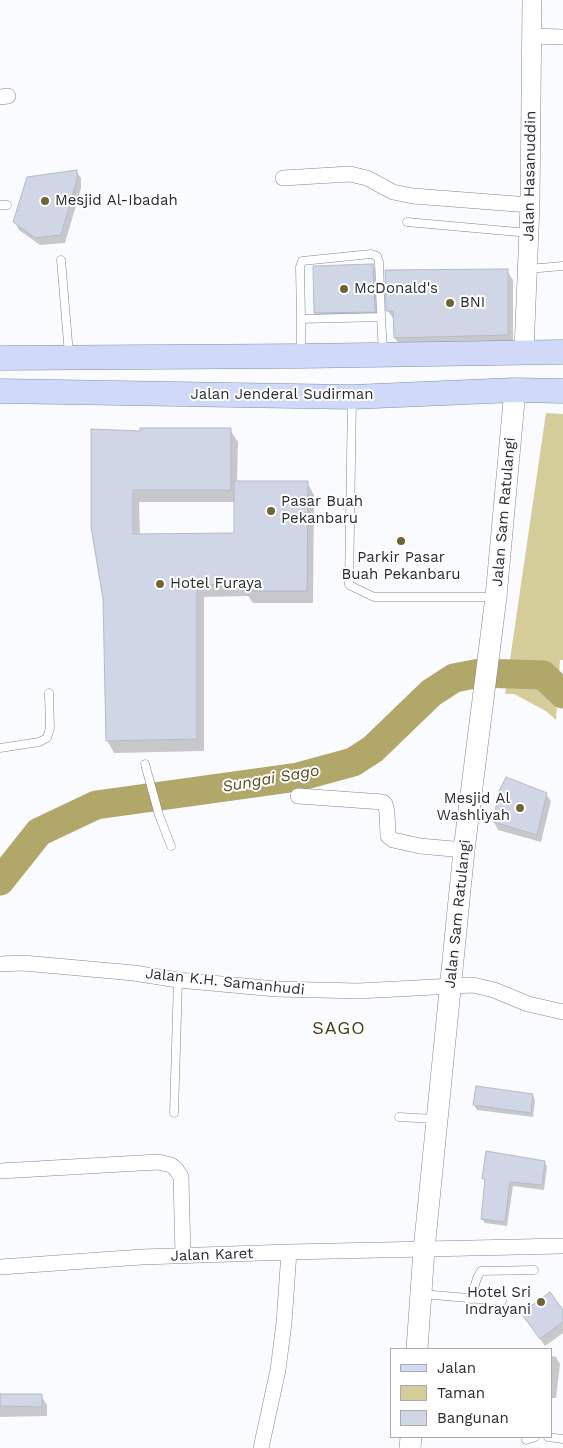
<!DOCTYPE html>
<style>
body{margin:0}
#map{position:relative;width:563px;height:1448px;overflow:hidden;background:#fafbfe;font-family:"Work Sans",sans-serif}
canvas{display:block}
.legend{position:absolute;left:390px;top:1348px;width:162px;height:90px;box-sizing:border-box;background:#fff;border:1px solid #a9aaac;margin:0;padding:6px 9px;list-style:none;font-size:15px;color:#282a30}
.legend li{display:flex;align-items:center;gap:10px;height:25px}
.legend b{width:25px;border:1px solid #a9aaac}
</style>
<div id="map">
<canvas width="563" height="1448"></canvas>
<ul class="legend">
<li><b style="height:6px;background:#d0daf8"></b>Jalan</li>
<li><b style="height:14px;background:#d4cd9a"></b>Taman</li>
<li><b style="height:14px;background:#d0d6e6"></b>Bangunan</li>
</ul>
</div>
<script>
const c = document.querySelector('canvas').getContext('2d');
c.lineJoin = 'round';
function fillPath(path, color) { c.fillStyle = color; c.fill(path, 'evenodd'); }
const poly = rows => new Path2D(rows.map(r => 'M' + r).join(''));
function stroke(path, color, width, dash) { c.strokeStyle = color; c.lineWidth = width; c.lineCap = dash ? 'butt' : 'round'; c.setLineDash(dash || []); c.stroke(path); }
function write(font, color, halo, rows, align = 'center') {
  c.font = font + ' "Work Sans",sans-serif'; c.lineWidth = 4; c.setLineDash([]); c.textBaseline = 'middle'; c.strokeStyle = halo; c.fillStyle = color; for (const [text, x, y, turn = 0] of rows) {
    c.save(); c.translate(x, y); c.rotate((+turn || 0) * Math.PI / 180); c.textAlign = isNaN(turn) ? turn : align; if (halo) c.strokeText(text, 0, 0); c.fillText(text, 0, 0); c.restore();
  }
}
const green = poly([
 [546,413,563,414,563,660,560,660,556,720,546,711,514,694,505,694]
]);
const shadow = poly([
 [76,171,81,178,81,188,65,243,40,245,19,230,15,222],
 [373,265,377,272,379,319,320,320,315,313],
 [507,271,513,280,513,345,401,347,395,338,395,321,388,311,386,272],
 [230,430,238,442,237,482,307,482,314,495,313,603,253,603,248,596,204,597,204,751,114,753,107,740,104,599,141,433],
 [139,502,235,502,235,535,140,536],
 [546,794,551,801,541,842,498,830,494,822],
 [533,1095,535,1100,533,1117,477,1110,474,1105],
 [544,1162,547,1166,544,1190,513,1186,507,1226,485,1223,482,1219,486,1182,484,1178],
 [563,1312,563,1333,545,1346,523,1314],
 [552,1356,556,1357,560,1364,556,1398,552,1398],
 [0,1395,41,1396,47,1405,47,1416,0,1417]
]);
const river = poly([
 [0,881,39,832,96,805,298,777,353,762,373,749,431,693,454,678,480,673,543,675,563,694]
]);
const building = poly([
 [77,170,77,180,61,235,35,238,13,222,27,177,77,170],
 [373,264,375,312,314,313,313,266,373,264],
 [508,269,508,335,394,338,393,311,386,311,385,270,508,269],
 [140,428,231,428,231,490,133,490,133,534,234,533,234,481,308,481,307,591,244,591,244,584,197,585,197,739,106,741,103,599,91,527,91,429,140,431,140,428],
 [506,777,547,793,537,835,493,822,499,791,506,777],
 [476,1086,533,1094,531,1113,473,1105,476,1086],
 [486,1151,545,1161,542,1185,510,1182,505,1222,481,1219,485,1179,482,1179,486,1151],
 [550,1292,563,1310,563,1322,540,1339,521,1313,550,1292],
 [0,1394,42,1394,42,1407,0,1406,0,1394]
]);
const service = poly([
 [0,205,7,205],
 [407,222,529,233],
 [61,260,69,354],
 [528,269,563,266],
 [301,319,300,267,302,261,371,254,377,256,379,262,381,317],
 [301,354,301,319,381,317,383,353],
 [352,399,349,585,374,597,494,597],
 [0,748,39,742,47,738,50,728,49,693],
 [145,764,159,815,171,846],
 [174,1113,178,980],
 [399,1117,435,1119],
 [422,1294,502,1301],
 [471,1299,477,1278,481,1271,534,1270],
 [548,1437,563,1439],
 [526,1440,535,1437]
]);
const minor = poly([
 [532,36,563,37],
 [0,97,8,96],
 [283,178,350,174,367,178,393,192,413,196,530,205],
 [298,796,383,802,385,804,387,812,388,836,393,840,420,846,464,850],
 [0,964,23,963,134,973,178,980,276,989,358,991,473,985,494,990,528,1004,563,1012],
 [0,1171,158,1162,171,1165,176,1169,181,1177,183,1256],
 [0,1267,142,1257,289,1252,563,1246],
 [261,1448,278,1370,284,1323,289,1252]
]);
const tertiary = poly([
 [524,351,530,205,532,0]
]);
const secondary = poly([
 [417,1349,424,1250,464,850,496,597,515,390],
 [410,1448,411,1437]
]);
const primary = poly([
 [0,358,302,356,563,352],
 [0,391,352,397,515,390,563,391]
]);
const markers = [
 [45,201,5,"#6d6532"],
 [344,289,5,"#6d6532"],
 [450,303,5,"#6d6532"],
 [271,511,5,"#6d6532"],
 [401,541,5,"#6d6532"],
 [160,584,5,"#6d6532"],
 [520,808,5,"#6d6532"],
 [541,1302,5,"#6d6532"]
];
const streetNames = [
 ["Jalan Hasanuddin",530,176,-89],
 ["Jalan Jenderal Sudirman",282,395],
 ["Jalan Sam Ratulangi",504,512,-85],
 ["Jalan Sam Ratulangi",458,914,-84],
 ["Jalan K.H. Samanhudi",225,982,6],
 ["Jalan Karet",212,1255,-2]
];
const poiNames = [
 ["Mesjid Al-Ibadah",55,201],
 ["McDonald's",354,289],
 ["BNI",460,303],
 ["Pasar Buah",281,502],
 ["Pekanbaru",281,519],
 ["Parkir Pasar",401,558,"center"],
 ["Buah Pekanbaru",401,575,"center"],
 ["Hotel Furaya",170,584],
 ["Mesjid Al",510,799,"right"],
 ["Washliyah",510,816,"right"],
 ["Hotel Sri",531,1293,"right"],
 ["Indrayani",531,1310,"right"]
];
const waterNames = [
 ["Sungai Sago",271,779,-10]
];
const quarterNames = [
 ["SAGO",339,1029]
];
fillPath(green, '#d4cd9a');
fillPath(shadow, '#0003');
stroke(river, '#b1a768', 29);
fillPath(building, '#d0d6e6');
stroke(building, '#b3bac9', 1);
stroke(service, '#818695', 9);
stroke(minor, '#818695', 16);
stroke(tertiary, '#818695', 20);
stroke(secondary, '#818695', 22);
stroke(primary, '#808daf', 25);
stroke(service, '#fff', 8);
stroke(minor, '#fff', 15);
stroke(tertiary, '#fff', 19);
stroke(secondary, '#fff', 21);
stroke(primary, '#d0daf8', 24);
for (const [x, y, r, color] of markers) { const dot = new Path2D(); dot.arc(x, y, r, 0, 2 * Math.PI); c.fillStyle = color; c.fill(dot); stroke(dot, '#fff', 2); }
write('15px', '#282a30', '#fff', streetNames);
write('15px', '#282a30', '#fff', poiNames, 'left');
write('italic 16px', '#544c1b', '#fff', waterNames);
c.letterSpacing = '1px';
write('18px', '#433d13', '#fff', quarterNames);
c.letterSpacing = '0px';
</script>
